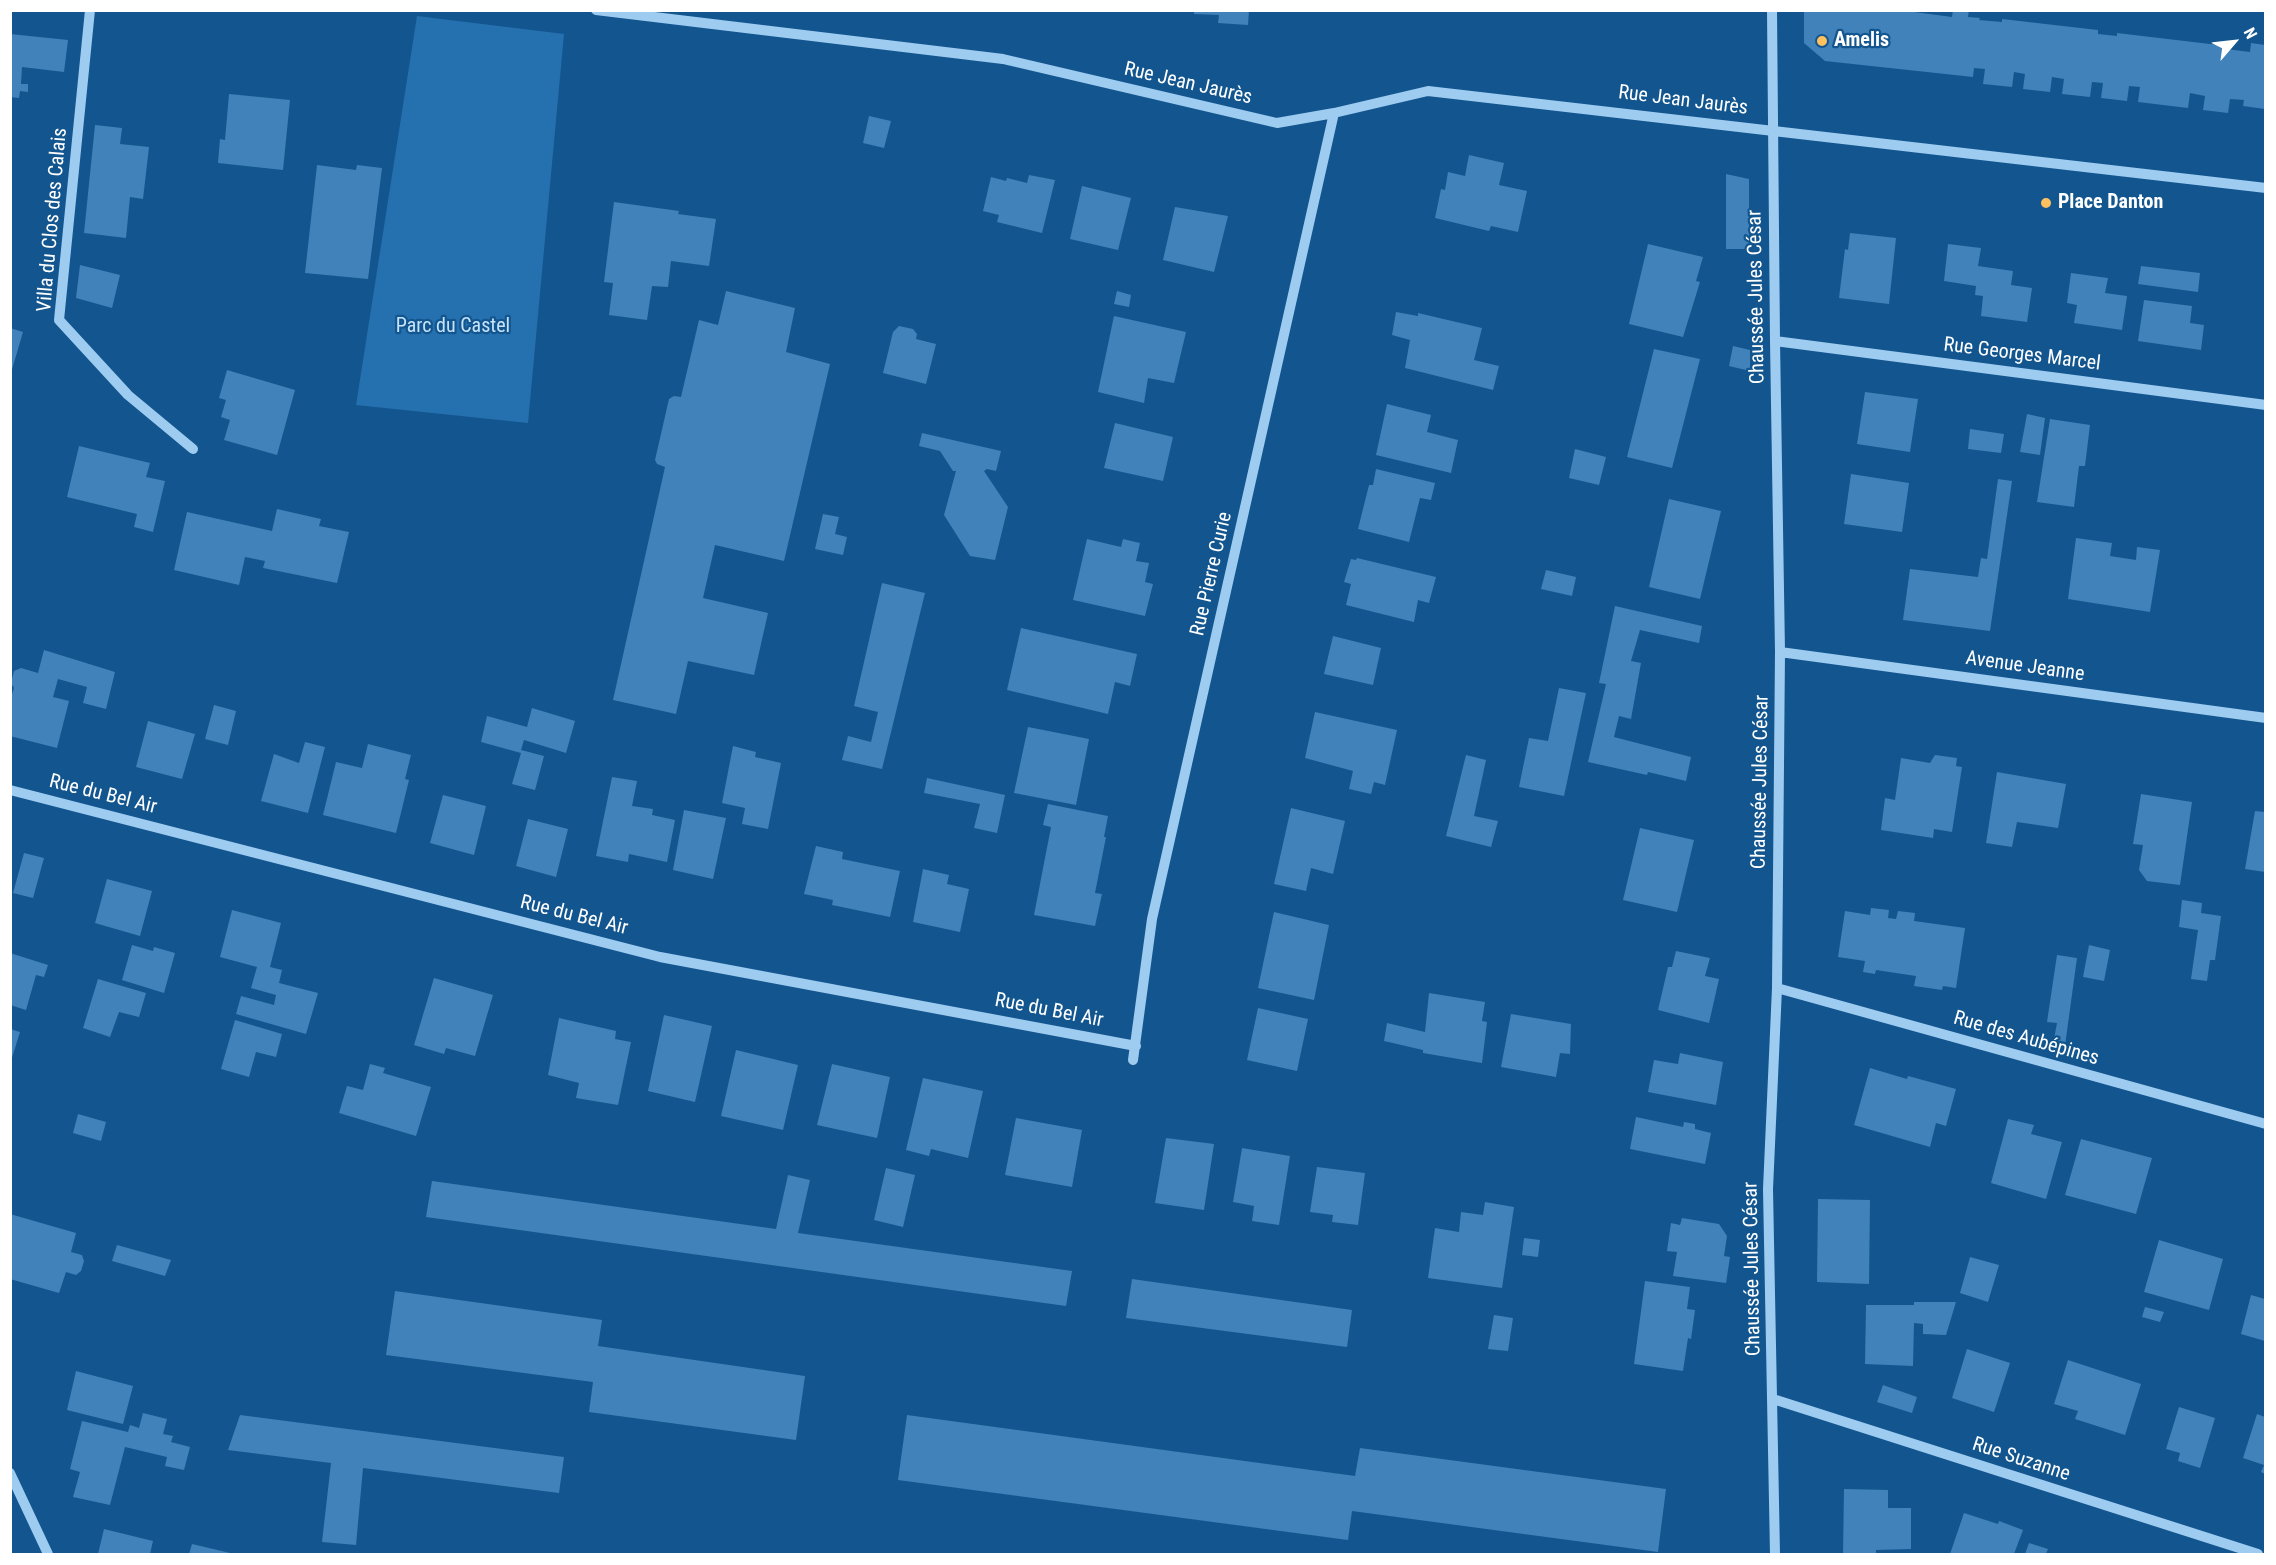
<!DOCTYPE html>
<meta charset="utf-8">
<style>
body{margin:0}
#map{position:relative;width:2276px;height:1565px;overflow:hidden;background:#13568f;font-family:"Roboto Condensed",sans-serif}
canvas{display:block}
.frame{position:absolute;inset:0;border:12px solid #fff;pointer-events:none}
.north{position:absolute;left:2204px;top:12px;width:60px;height:60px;-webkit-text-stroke:4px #13568f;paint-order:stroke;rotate:62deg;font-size:16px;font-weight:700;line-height:24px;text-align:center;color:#fff}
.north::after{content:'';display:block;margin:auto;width:21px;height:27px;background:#fff;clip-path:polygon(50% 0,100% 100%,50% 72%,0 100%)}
</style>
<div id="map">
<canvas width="2276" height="1565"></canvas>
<div class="frame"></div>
<div class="north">N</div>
</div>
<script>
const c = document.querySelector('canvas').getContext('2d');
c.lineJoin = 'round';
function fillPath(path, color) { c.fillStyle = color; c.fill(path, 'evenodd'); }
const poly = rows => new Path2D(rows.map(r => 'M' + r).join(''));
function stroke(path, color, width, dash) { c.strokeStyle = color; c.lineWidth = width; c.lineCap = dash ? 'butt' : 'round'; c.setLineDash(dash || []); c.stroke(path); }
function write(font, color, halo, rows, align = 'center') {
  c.font = font + ' "Roboto Condensed",sans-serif'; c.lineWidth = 4.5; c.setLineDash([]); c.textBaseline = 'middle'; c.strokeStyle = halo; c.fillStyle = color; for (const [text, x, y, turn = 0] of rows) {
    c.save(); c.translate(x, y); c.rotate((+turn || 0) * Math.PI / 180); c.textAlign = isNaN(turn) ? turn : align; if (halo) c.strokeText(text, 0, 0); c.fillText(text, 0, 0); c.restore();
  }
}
const green = poly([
 [417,16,564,34,528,423,356,405]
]);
const building = poly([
 [1194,10,1249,10,1248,25,1218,23,1219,15,1194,14],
 [1804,10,1899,10,1952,17,1953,10,1969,10,1968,17,1980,18,1979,20,2002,22,2002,19,2098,30,2098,34,2117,36,2117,33,2210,44,2226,45,2226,49,2250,52,2251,43,2265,45,2265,109,2243,106,2244,100,2230,99,2228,113,2203,110,2205,96,2190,93,2188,108,2138,102,2140,87,2129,86,2127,101,2101,98,2103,83,2092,82,2090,97,2062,94,2064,79,2052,77,2050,92,2023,89,2025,74,2014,72,2012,87,1983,84,1985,69,1974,68,1973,77,1825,61,1804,43],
 [10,34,68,40,64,72,22,67,21,84,28,84,28,92,20,91,19,98,10,97],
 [229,94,290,100,283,170,218,163,220,139,225,140],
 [869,116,891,121,884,148,863,143],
 [95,125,122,128,120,144,149,147,143,199,130,197,126,238,84,233],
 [1469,155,1504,163,1499,185,1527,191,1518,232,1491,226,1489,231,1435,218,1441,189,1445,190,1448,172,1465,176],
 [317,165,356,170,357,165,382,168,368,279,305,273],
 [1726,174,1749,179,1749,249,1726,249],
 [1029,175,1055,180,1042,233,997,222,999,215,983,211,991,177,1006,181,1007,178,1027,183],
 [1082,186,1131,198,1118,250,1070,239],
 [614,202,679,211,678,214,716,219,709,266,671,261,668,287,652,286,647,320,609,315,613,283,604,282],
 [1175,207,1228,216,1214,272,1163,260],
 [1850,233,1896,238,1889,304,1839,298,1845,249,1848,250],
 [1648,244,1703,257,1696,281,1700,282,1683,337,1629,324],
 [1948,244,1981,248,1978,266,2013,271,2011,285,2032,288,2027,322,1981,316,1983,296,1975,295,1976,286,1944,281],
 [80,265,120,275,112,308,76,298],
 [2141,266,2200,273,2198,292,2138,284],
 [2071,273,2108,278,2105,293,2127,296,2122,330,2074,323,2077,305,2067,303],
 [726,291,795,308,786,352,830,364,784,561,715,545,703,598,768,613,754,675,688,661,676,714,613,700,665,467,657,464,655,460,669,399,674,396,681,397,699,320,718,325],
 [1117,291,1131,295,1129,307,1114,304],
 [2144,300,2192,306,2190,323,2204,325,2201,350,2138,341],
 [1396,312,1418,316,1418,313,1482,328,1474,360,1499,366,1493,390,1405,368,1410,340,1392,335],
 [1114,316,1186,332,1174,383,1148,378,1144,403,1098,392],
 [899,326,913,329,917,334,916,339,936,344,926,384,883,373,893,332],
 [10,328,23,332,11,373,10,373],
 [1733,346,1750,350,1750,371,1729,366],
 [1654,349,1700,359,1672,468,1627,457],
 [227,370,295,390,277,455,224,440,230,420,221,417,226,400,219,398],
 [1865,392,1918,399,1910,452,1857,444],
 [1387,404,1431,415,1427,432,1458,440,1451,473,1376,455],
 [2027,414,2045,418,2040,455,2020,452],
 [2050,419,2090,425,2085,466,2079,466,2074,507,2037,502],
 [1115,423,1173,437,1163,481,1104,468],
 [1970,429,2004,434,2001,453,1968,449],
 [922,433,1001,451,996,471,987,469,984,471,1008,507,995,560,970,556,944,515,956,471,953,471,940,451,919,446],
 [79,446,150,463,146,477,165,481,153,532,134,527,137,514,67,497],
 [1575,449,1606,457,1599,485,1569,478],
 [1376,469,1435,483,1431,500,1420,498,1409,542,1358,529,1369,485,1373,485],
 [1851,474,1909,483,1902,532,1844,524],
 [1998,479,2012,481,1990,631,1903,620,1910,569,1978,577,1981,558,1987,559],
 [1669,499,1721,511,1700,599,1649,587],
 [277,509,321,519,319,526,349,532,337,583,263,568,265,561,245,557,239,585,174,570,187,512,272,531],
 [823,514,839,517,835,534,847,537,843,555,815,549],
 [2076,538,2112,543,2110,556,2136,560,2137,547,2160,550,2150,612,2068,599],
 [1087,539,1121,547,1123,539,1140,543,1136,561,1149,563,1145,582,1153,584,1145,616,1073,600],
 [1357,558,1436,577,1429,603,1418,600,1414,622,1346,605,1351,584,1344,582,1351,559,1356,560],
 [1546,570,1576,577,1572,596,1541,589],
 [882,583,925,593,882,769,842,760,848,736,871,742,878,712,854,706],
 [1615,606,1702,626,1699,643,1640,630,1631,661,1641,663,1631,719,1619,716,1614,737,1691,757,1686,781,1648,772,1647,775,1588,762,1606,684,1599,683],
 [1021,628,1137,654,1130,686,1115,682,1108,714,1007,690],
 [1333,636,1381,648,1373,685,1324,674],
 [44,650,115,672,106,709,83,703,87,687,58,679,53,697,69,701,57,748,10,736,10,700,14,688,11,683,14,671,21,668,38,673],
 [1559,688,1586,693,1564,796,1519,787,1529,738,1548,741],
 [214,705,236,711,228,745,205,739],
 [532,708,575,721,566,753,524,740,521,750,544,756,535,790,512,784,521,753,481,742,487,716,527,727],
 [1315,712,1397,730,1385,785,1374,782,1371,794,1349,789,1353,771,1305,758],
 [148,721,195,734,182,779,136,767],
 [1028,727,1089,739,1076,805,1014,793],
 [305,742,325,747,308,813,261,801,274,754,299,763],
 [368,744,411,755,405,779,409,780,396,833,323,815,336,762,362,768],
 [733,746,756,752,755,757,781,763,768,829,742,824,745,808,722,803],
 [1466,755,1486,760,1474,816,1498,821,1491,847,1446,836],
 [1935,755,1957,758,1956,766,1962,767,1952,832,1934,829,1933,838,1881,830,1885,798,1895,800,1901,758,1930,763],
 [1997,772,2066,784,2058,828,2017,822,2012,847,1986,843],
 [612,777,637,781,632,806,653,809,652,815,675,820,667,862,629,854,628,862,596,856],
 [927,778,1005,795,997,833,974,828,980,804,924,793],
 [2141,794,2192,802,2180,885,2147,881,2139,870,2143,845,2133,844],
 [443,795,486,806,474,855,430,843],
 [1048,804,1108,816,1104,837,1106,837,1095,893,1102,894,1095,926,1034,915,1051,827,1043,825],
 [1291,808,1345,821,1333,874,1311,868,1306,891,1274,884],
 [684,810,726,818,713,879,673,870],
 [2255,811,2265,812,2265,872,2245,869],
 [528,819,568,829,556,877,516,866],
 [1640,828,1694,840,1677,912,1623,900],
 [816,846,843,852,842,859,900,871,890,917,832,905,833,900,804,894],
 [24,853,44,858,33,898,13,893],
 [923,869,949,875,947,884,969,889,960,932,913,922],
 [107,879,152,891,140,936,95,923],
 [2182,900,2202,903,2201,913,2221,916,2215,960,2210,960,2207,981,2191,979,2198,930,2179,927],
 [1871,908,1889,910,1888,918,1896,919,1898,911,1915,913,1914,921,1965,928,1956,988,1943,986,1942,990,1914,986,1916,976,1876,970,1875,974,1863,972,1865,961,1838,957,1845,911,1870,915],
 [232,910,281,923,270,967,282,970,279,983,318,993,306,1034,236,1014,241,996,274,1005,276,995,251,988,257,967,220,957],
 [1274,912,1329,925,1314,1000,1258,988],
 [132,945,153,951,154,947,175,953,164,993,122,980],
 [2089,945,2110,950,2104,981,2083,977],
 [1676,951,1710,958,1705,976,1719,979,1709,1023,1658,1010,1668,967,1672,967],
 [10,953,48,965,44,977,36,975,26,1010,10,1005],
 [2057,955,2077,958,2064,1053,2052,1050,2057,1023,2047,1022],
 [434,978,493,995,475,1056,446,1048,444,1054,414,1045],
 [98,979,146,993,139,1017,119,1012,110,1037,83,1028],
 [1429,993,1485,1002,1482,1021,1487,1022,1482,1063,1423,1053,1423,1050,1384,1041,1387,1023,1425,1032],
 [1258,1008,1308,1019,1297,1071,1247,1060],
 [1511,1014,1571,1024,1570,1054,1560,1053,1556,1077,1501,1067],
 [664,1015,712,1026,695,1102,648,1091],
 [559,1018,616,1031,615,1039,631,1042,618,1105,576,1098,579,1083,548,1075],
 [235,1020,282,1034,276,1057,256,1052,249,1077,221,1069],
 [10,1029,20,1032,11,1061,10,1061],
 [736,1050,798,1065,783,1130,721,1116],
 [1680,1053,1723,1062,1716,1105,1648,1092,1654,1060,1678,1064],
 [370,1064,385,1068,383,1073,431,1087,416,1136,339,1113,347,1086,363,1090],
 [832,1064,890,1077,877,1138,817,1125],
 [1870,1068,1907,1079,1908,1076,1956,1089,1946,1126,1936,1123,1930,1147,1854,1125],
 [923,1078,983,1091,968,1158,931,1149,929,1156,906,1150],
 [78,1114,106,1122,101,1141,73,1133],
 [1636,1117,1683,1127,1684,1122,1695,1124,1695,1129,1711,1133,1705,1164,1630,1149],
 [1016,1118,1082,1130,1072,1187,1005,1175],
 [2008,1119,2034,1125,2031,1134,2062,1142,2046,1199,1991,1183],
 [1166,1138,1214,1144,1204,1210,1155,1203],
 [2081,1139,2152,1158,2136,1214,2065,1195],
 [1242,1148,1290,1156,1279,1225,1252,1221,1254,1206,1233,1202],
 [1317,1167,1365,1173,1358,1225,1332,1222,1333,1215,1310,1212],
 [886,1168,915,1175,903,1227,874,1220],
 [788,1175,810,1180,798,1233,1072,1271,1066,1306,426,1217,432,1181,776,1229],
 [1818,1199,1870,1200,1869,1284,1817,1282],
 [1485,1202,1514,1207,1502,1288,1428,1278,1435,1228,1459,1232,1461,1212,1483,1215],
 [10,1214,76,1233,71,1252,82,1255,84,1261,81,1271,76,1275,66,1272,59,1293,10,1279],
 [1682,1218,1719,1224,1727,1236,1724,1256,1730,1257,1726,1283,1673,1276,1677,1252,1667,1251,1671,1223,1680,1225],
 [1524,1238,1540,1240,1538,1257,1522,1255],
 [2159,1240,2223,1259,2209,1310,2144,1292],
 [117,1245,171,1260,165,1276,112,1261],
 [1970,1257,1999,1265,1988,1302,1960,1293],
 [1132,1279,1352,1310,1347,1347,1126,1318],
 [1645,1281,1690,1287,1687,1309,1695,1310,1691,1339,1688,1338,1683,1371,1634,1364],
 [395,1291,602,1320,598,1346,805,1376,796,1440,589,1412,593,1382,386,1355],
 [2251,1295,2265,1299,2265,1341,2241,1334],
 [1914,1302,1956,1302,1946,1335,1923,1334,1923,1324,1914,1323,1913,1366,1865,1364,1866,1305,1914,1305],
 [2145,1307,2164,1312,2160,1322,2142,1317],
 [1494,1315,1513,1318,1508,1351,1488,1349],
 [1967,1349,2010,1363,1994,1412,1952,1398],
 [2068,1360,2141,1384,2125,1435,2075,1419,2078,1411,2054,1404],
 [76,1371,133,1386,123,1424,67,1410],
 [1883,1385,1917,1397,1912,1413,1877,1402],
 [2179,1407,2215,1418,2200,1468,2178,1461,2180,1453,2166,1449],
 [143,1413,167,1419,163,1434,173,1436,171,1442,190,1447,184,1470,165,1466,167,1457,125,1447,110,1505,73,1497,80,1472,70,1469,82,1421,128,1432,130,1425,139,1428],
 [2257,1414,2265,1417,2265,1474,2261,1472,2264,1465,2243,1458],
 [240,1415,564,1457,559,1493,363,1468,356,1545,322,1542,331,1463,228,1450],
 [907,1415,1355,1476,1360,1448,1666,1489,1658,1552,1352,1511,1348,1540,898,1480],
 [1844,1489,1888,1490,1888,1508,1911,1508,1911,1549,1876,1550,1876,1554,1843,1554],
 [1964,1513,1998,1524,1999,1521,2023,1530,2014,1554,1950,1554],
 [104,1529,153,1541,150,1554,98,1554],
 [2029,1543,2048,1549,2046,1554,2025,1554],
 [192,1544,230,1553,230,1554,189,1554]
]);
const minor = poly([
 [90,10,59,320,128,395,193,449],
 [596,10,1003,59,1277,123,1334,113,1428,91,2266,188],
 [1772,10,1775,341,1780,652,1777,988,1768,1189,1775,1554],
 [1775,341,2266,405],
 [1780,652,2266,718],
 [10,790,660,957,1136,1046],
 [1777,988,2266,1124],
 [1133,1060,1152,919,1334,113],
 [1773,1399,2258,1554],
 [10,1473,48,1554]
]);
const markers = [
 [1822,41,6,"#ffc05e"],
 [2046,203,6,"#ffc05e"]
];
const poiNames = [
 ["Amelis",1834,41],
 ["Place Danton",2058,203]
];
const streetNames = [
 ["Rue Jean Jaurès",1188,84,13],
 ["Rue Jean Jaurès",1683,101,7],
 ["Villa du Clos des Calais",53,220,-85],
 ["Chaussée Jules César",1757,297,-91],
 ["Rue Georges Marcel",2022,355,7],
 ["Rue Pierre Curie",1212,574,-77],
 ["Avenue Jeanne",2025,667,8],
 ["Chaussée Jules César",1761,782,-89],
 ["Rue du Bel Air",103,795,14],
 ["Rue du Bel Air",574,916,14],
 ["Rue du Bel Air",1049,1011,11],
 ["Rue des Aubépines",2026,1039,16],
 ["Chaussée Jules César",1753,1269,-91],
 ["Rue Suzanne",2021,1460,18]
];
const parkNames = [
 ["Parc du Castel",453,327]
];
fillPath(green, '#2570ae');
fillPath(building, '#4082b9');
stroke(minor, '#9eccf1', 10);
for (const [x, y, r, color] of markers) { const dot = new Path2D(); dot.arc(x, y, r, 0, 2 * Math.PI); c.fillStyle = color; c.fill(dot); stroke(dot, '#13568f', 2); }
write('bold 20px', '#fff', '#13568f', poiNames, 'left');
write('20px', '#fff', '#13568f', streetNames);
write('20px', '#c5e4fc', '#13568f', parkNames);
</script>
